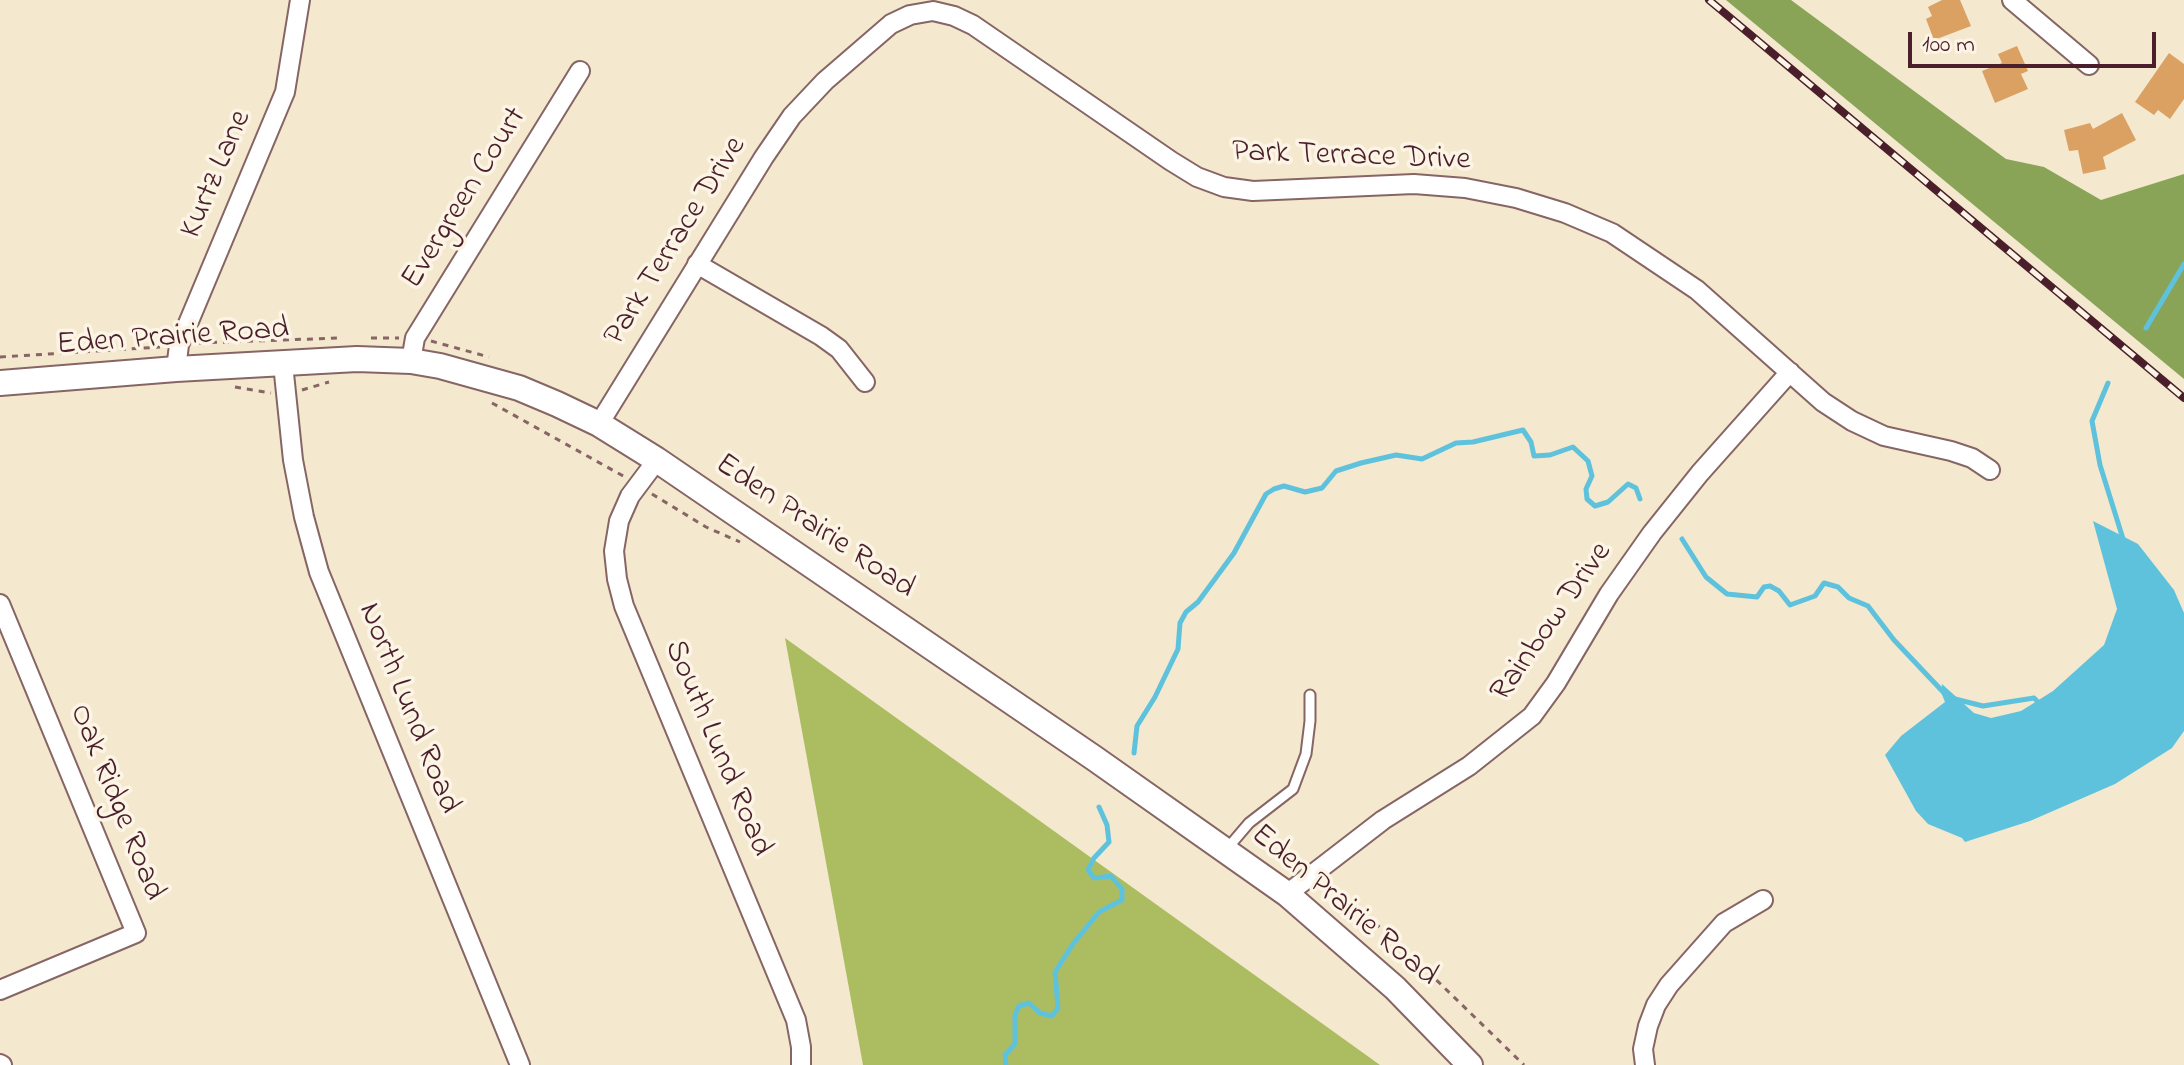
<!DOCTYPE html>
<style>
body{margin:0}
#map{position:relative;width:2184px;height:1065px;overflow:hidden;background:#f4e8cf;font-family:"Indie Flower",sans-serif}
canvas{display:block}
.scale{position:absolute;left:1908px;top:32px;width:248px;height:36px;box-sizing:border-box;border:4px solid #4a1f2b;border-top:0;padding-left:10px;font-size:24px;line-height:28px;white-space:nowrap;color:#4a1f2b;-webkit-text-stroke:6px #fcf5e5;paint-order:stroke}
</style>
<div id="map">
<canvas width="2184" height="1065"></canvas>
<div class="scale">100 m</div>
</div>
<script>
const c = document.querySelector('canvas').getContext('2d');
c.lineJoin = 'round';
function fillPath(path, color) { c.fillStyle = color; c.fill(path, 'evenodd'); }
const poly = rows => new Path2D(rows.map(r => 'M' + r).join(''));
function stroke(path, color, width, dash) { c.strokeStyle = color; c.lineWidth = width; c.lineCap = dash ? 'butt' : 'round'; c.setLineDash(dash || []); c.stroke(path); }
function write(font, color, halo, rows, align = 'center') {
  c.font = font + ' "Indie Flower",sans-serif'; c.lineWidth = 7; c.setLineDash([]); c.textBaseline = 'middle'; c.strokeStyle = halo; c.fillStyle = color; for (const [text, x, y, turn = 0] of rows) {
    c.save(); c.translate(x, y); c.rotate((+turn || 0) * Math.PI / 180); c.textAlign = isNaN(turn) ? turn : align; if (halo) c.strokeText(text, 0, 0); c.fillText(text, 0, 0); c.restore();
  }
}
const green = poly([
 [785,638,1380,1065,863,1065]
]);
const forest = poly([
 [1726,0,1791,0,2006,159,2044,167,2101,200,2184,174,2184,379]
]);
const water = poly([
 [2093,521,2138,544,2174,590,2184,613,2184,731,2172,748,2115,784,2030,821,1965,842,1962,838,1928,824,1916,811,1885,755,1901,736,1945,702,1941,692,1942,684,1974,713,1991,718,2021,711,2053,691,2104,645,2117,609]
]);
const stream = poly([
 [2146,328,2184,264],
 [2108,383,2092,421,2100,465,2124,542],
 [1682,539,1706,577,1727,594,1757,597,1764,587,1770,586,1779,591,1790,605,1815,596,1824,583,1838,587,1849,598,1868,606,1894,640,1946,695],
 [1955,699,1983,706,2034,698,2041,705],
 [1134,753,1137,726,1155,697,1178,649,1180,623,1186,612,1198,602,1234,553,1266,494,1274,489,1284,486,1305,492,1322,488,1336,471,1361,463,1396,455,1422,459,1456,443,1473,442,1523,430,1531,442,1534,456,1550,455,1573,447,1588,461,1592,476,1586,489,1587,499,1595,506,1608,502,1628,484,1636,488,1640,499],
 [1006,1065,1005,1055,1015,1044,1015,1015,1019,1006,1029,1003,1040,1013,1052,1016,1058,1008,1055,972,1073,944,1099,912,1122,900,1122,889,1111,876,1094,878,1088,870,1094,858,1109,842,1107,825,1099,807]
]);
const building = poly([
 [1942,0,1960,0,1971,26,1934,40,1926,19,1932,16,1928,7],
 [2017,46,2028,71,2021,74,2028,89,1995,103,1982,71,2002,63,1998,54],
 [2169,53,2184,64,2184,99,2170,119,2158,110,2154,115,2135,102],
 [2122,113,2136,140,2103,157,2106,169,2083,174,2078,150,2069,151,2064,130,2090,123,2093,129]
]);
const path = poly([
 [371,338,399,338],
 [431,341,489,357],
 [199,343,339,338],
 [0,357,160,347],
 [235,387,271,393],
 [302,390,329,382],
 [492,403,625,477],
 [652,494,706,527,740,542],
 [1327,887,1390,935,1524,1065]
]);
const service = poly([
 [1226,850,1249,823,1293,789,1306,754,1310,721,1310,695]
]);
const minor = poly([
 [2012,0,2089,65],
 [697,264,821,336,839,349,865,382],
 [411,361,415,338,580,71],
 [283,364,293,460,304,517,319,572,520,1065],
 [176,369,179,345,285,92,300,0],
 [599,424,764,157,792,116,825,81,891,24,910,15,933,11,954,16,973,25,1171,161,1197,177,1224,187,1253,191,1414,184,1465,188,1516,198,1565,213,1612,233,1697,290,1823,402,1852,421,1884,436,1951,451,1972,458,1990,470],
 [657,460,630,496,619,521,614,551,617,579,624,606,796,1020,801,1047,801,1065],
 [0,604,136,933,0,990],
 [1287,894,1383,820,1469,766,1532,716,1556,683,1609,594,1652,533,1700,473,1790,372],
 [0,1064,2,1065],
 [1645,1065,1643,1049,1648,1026,1656,1005,1669,985,1724,923,1763,900]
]);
const secondary = poly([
 [0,383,176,369,357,359,411,361,440,366,519,388,557,404,599,424,657,460,1094,758,1287,894,1395,988,1470,1065]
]);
const rail = poly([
 [1709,0,2184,398]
]);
const streetNames = [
 ["Park Terrace Drive",1351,158,2],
 ["Kurtz Lane",218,175,-67],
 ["Evergreen Court",466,199,-58],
 ["Park Terrace Drive",677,242,-58],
 ["Eden Prairie Road",173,339,-4],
 ["Eden Prairie Road",814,528,34],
 ["Rainbow Drive",1553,623,-55],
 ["North Lund Road",407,709,68],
 ["South Lund Road",716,749,67],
 ["Oak Ridge Road",115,803,68],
 ["Eden Prairie Road",1343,907,40]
];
fillPath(green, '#acbd61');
fillPath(forest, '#89a457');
fillPath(water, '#5fc2dd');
stroke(stream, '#5fc2dd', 5);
fillPath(building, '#daa163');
stroke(service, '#866564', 13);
stroke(minor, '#866564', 22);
stroke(secondary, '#866564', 28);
stroke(path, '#866564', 3, [6, 6]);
stroke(service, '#fff', 9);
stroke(minor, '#fff', 18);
stroke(secondary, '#fff', 24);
stroke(rail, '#4a1f2b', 8);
stroke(rail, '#fcf5e5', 5, [15]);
write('32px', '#4a1f2b', '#fcf5e5', streetNames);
</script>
